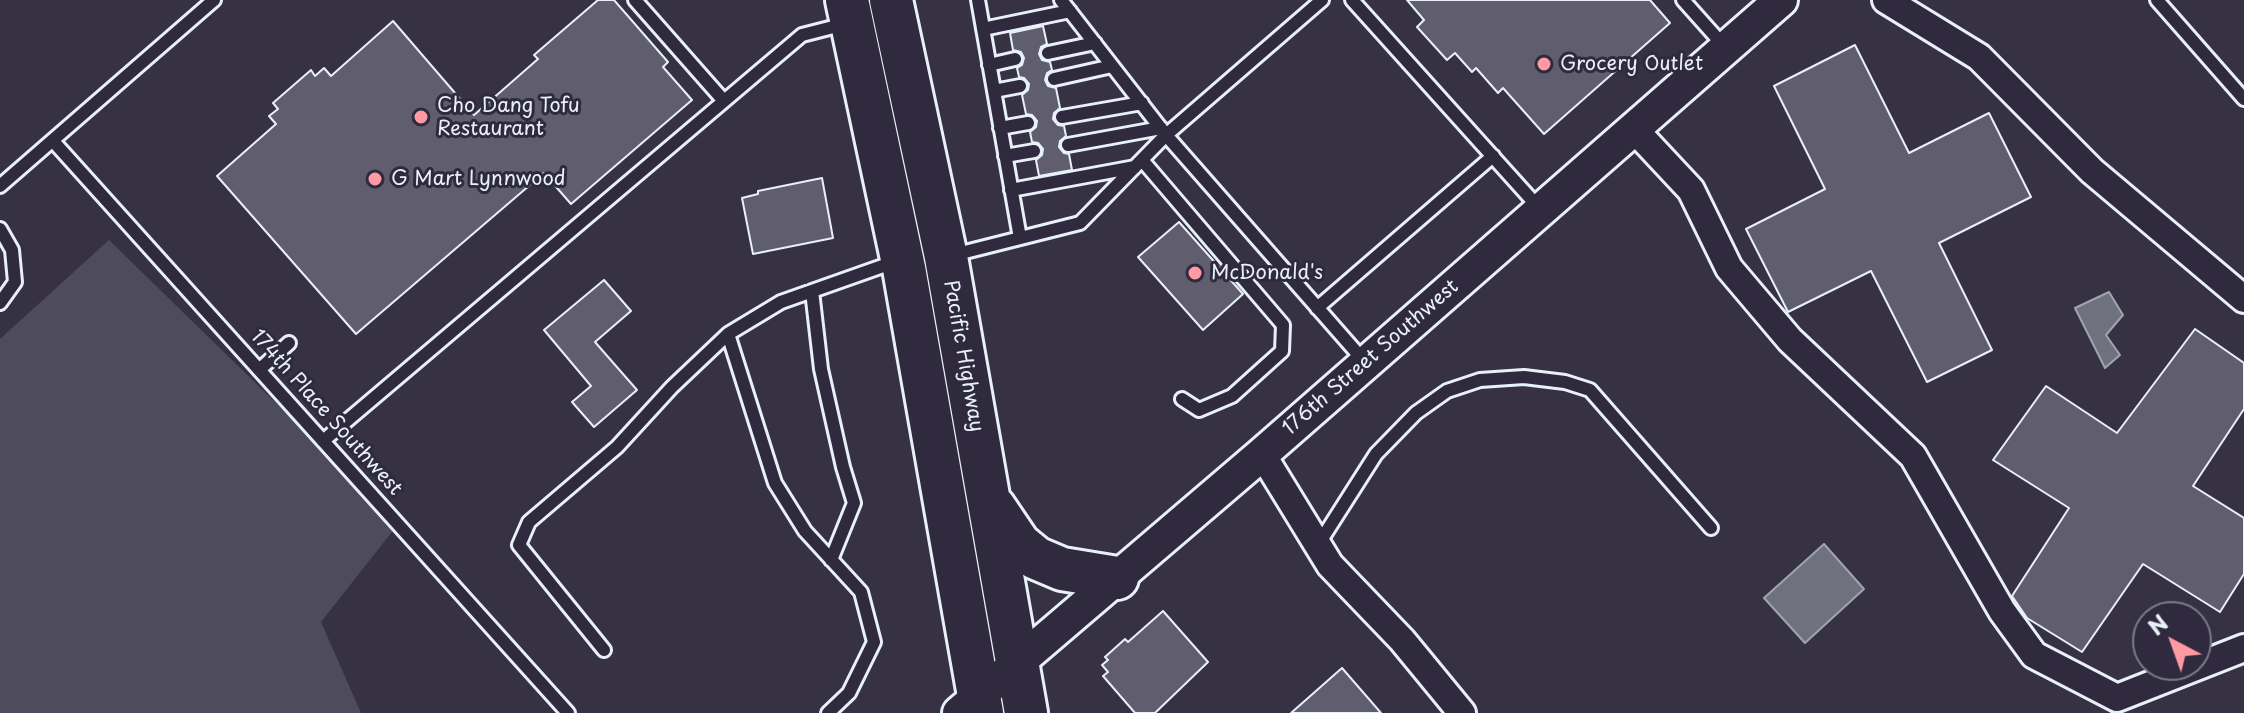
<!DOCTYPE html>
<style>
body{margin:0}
#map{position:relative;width:2244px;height:713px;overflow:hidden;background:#363244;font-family:"Playpen Sans",sans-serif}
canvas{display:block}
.north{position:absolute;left:2132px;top:601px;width:80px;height:80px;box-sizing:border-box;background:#2f2a3d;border:2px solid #797a88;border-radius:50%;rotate:319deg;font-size:22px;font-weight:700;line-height:32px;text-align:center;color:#e8f1f8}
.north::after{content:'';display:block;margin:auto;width:28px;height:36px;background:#ff9aa2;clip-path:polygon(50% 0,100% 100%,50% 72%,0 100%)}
</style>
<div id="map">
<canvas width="2244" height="713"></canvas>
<div class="north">N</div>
</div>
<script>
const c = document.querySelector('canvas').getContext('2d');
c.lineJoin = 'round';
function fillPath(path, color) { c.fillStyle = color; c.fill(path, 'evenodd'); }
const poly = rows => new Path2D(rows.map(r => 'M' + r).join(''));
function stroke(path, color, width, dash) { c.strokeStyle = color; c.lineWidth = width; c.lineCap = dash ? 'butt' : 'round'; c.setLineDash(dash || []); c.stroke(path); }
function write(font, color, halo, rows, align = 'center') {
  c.font = font + ' "Playpen Sans",sans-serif'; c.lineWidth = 6; c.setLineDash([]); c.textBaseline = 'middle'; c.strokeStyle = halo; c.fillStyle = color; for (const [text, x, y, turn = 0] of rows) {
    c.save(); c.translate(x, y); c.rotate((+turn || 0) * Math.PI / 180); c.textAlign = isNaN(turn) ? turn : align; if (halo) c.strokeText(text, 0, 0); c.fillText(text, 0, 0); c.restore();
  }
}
const green = poly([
 [109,240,399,523,321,622,361,713,0,713,0,339]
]);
const water = poly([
 [2109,292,2123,315,2106,335,2120,355,2105,368,2075,308,2109,292],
 [1824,544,1864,589,1805,643,1764,598,1824,544]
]);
const building = poly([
 [598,0,614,0,668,62,663,67,692,100,571,204,544,173,356,334,217,176,276,124,269,116,278,109,273,103,311,70,315,76,324,68,331,76,393,21,474,115,538,59,534,55,598,0],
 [1407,0,1650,0,1670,23,1544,134,1503,88,1498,93,1476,68,1472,72,1455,53,1447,60,1417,27,1424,20,1407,0],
 [1043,26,1047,44,1041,47,1039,54,1042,60,1050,62,1052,70,1047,73,1045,80,1048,86,1056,88,1060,108,1054,113,1053,119,1058,125,1064,126,1066,136,1060,141,1059,147,1064,153,1069,154,1072,170,1039,176,1036,160,1042,155,1043,149,1038,143,1032,142,1030,132,1036,127,1037,121,1032,115,1026,114,1022,95,1028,90,1029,84,1024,78,1019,77,1017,68,1022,65,1024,58,1021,52,1013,50,1010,33,1043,26],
 [1855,45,1909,153,1989,113,2031,197,1939,243,1992,350,1927,382,1871,271,1788,312,1746,229,1825,189,1774,86,1855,45],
 [822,178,833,238,753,254,742,198,758,194,758,191,822,178],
 [1179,222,1243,294,1203,330,1138,257,1179,222],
 [604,280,631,311,595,342,637,390,594,427,572,402,591,386,544,330,604,280],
 [2195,329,2244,363,2244,409,2193,486,2244,518,2244,574,2220,612,2143,564,2082,652,2027,618,2012,596,2069,508,1993,460,2046,386,2117,433,2195,329],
 [1163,611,1208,662,1155,713,1135,713,1103,676,1108,672,1102,665,1108,660,1105,657,1125,639,1128,642,1163,611],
 [1342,668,1381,713,1291,713,1342,668]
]);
const service = poly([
 [635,0,724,101],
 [978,0,1020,238],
 [1061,0,1166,135,1365,362],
 [1352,0,1540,209],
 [1683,0,1724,46],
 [2157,0,2244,99],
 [983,29,1070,11],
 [1048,53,1095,43],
 [989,65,1015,59],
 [1054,79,1112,66],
 [994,91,1020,86],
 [1062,117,1142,103],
 [1000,128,1028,123],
 [53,141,568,713],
 [1068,145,1161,128],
 [1005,156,1034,151],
 [1142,160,1283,325,1282,351,1232,396,1199,410,1182,399],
 [0,186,214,0],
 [1011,190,1135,167],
 [0,229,12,250,15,282,0,303],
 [953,255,1080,223,1166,135,1322,0],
 [812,291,821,369,843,467,854,503,831,560],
 [1317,308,1493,156],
 [728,334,781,302,897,261],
 [259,370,289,343],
 [323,441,802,35,845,24],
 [1318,545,1376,454,1416,413,1447,391,1480,380,1524,377,1565,382,1590,390,1711,528],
 [604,650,519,545,529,522,617,447,672,387,728,334,775,483,805,531,861,592,874,642,849,693,828,713]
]);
const minor = poly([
 [1886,0,1979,57,2092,171,2244,299],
 [1634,129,1691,190,1729,268,1790,340,1913,456,2002,611,2034,655,2117,698,2244,648],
 [1262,454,1330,565,1402,640,1462,713]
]);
const tertiary = poly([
 [959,713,1262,454,1781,0]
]);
const trunk = poly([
 [847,0,904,268,982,713],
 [891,0,946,257,1026,713],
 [994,507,1019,544,1036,558,1062,569,1117,578]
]);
const markers = [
 [1544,64,8,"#ff9aa2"],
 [421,117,8,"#ff9aa2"],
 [375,179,8,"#ff9aa2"],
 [1195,273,8,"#ff9aa2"]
];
const poiNames = [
 ["Grocery Outlet",1560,64],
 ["Cho Dang Tofu",437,106],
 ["Restaurant",437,129],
 ["G Mart Lynnwood",391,179],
 ["McDonald's",1211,273]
];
const streetNames = [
 ["Pacific Highway",963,356,80],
 ["176th Street Southwest",1371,358,-41],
 ["174th Place Southwest",326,413,48]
];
fillPath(green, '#4d4b5c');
fillPath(water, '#70717f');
stroke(water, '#a0a4af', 2);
fillPath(building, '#605e6e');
stroke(building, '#e8f1f8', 2);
stroke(service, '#e8f1f8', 18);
stroke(minor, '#e8f1f8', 32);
stroke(tertiary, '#e8f1f8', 38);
stroke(trunk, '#e8f1f8', 48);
stroke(service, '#2f2a3d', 12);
stroke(minor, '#2f2a3d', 26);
stroke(tertiary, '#2f2a3d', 32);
stroke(trunk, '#2f2a3d', 42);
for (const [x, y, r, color] of markers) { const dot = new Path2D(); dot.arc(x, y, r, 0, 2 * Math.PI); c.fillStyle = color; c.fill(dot); stroke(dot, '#2f2a3d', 3); }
write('20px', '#e8f1f8', '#2f2a3d', poiNames, 'left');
write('20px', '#e8f1f8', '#2f2a3d', streetNames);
</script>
